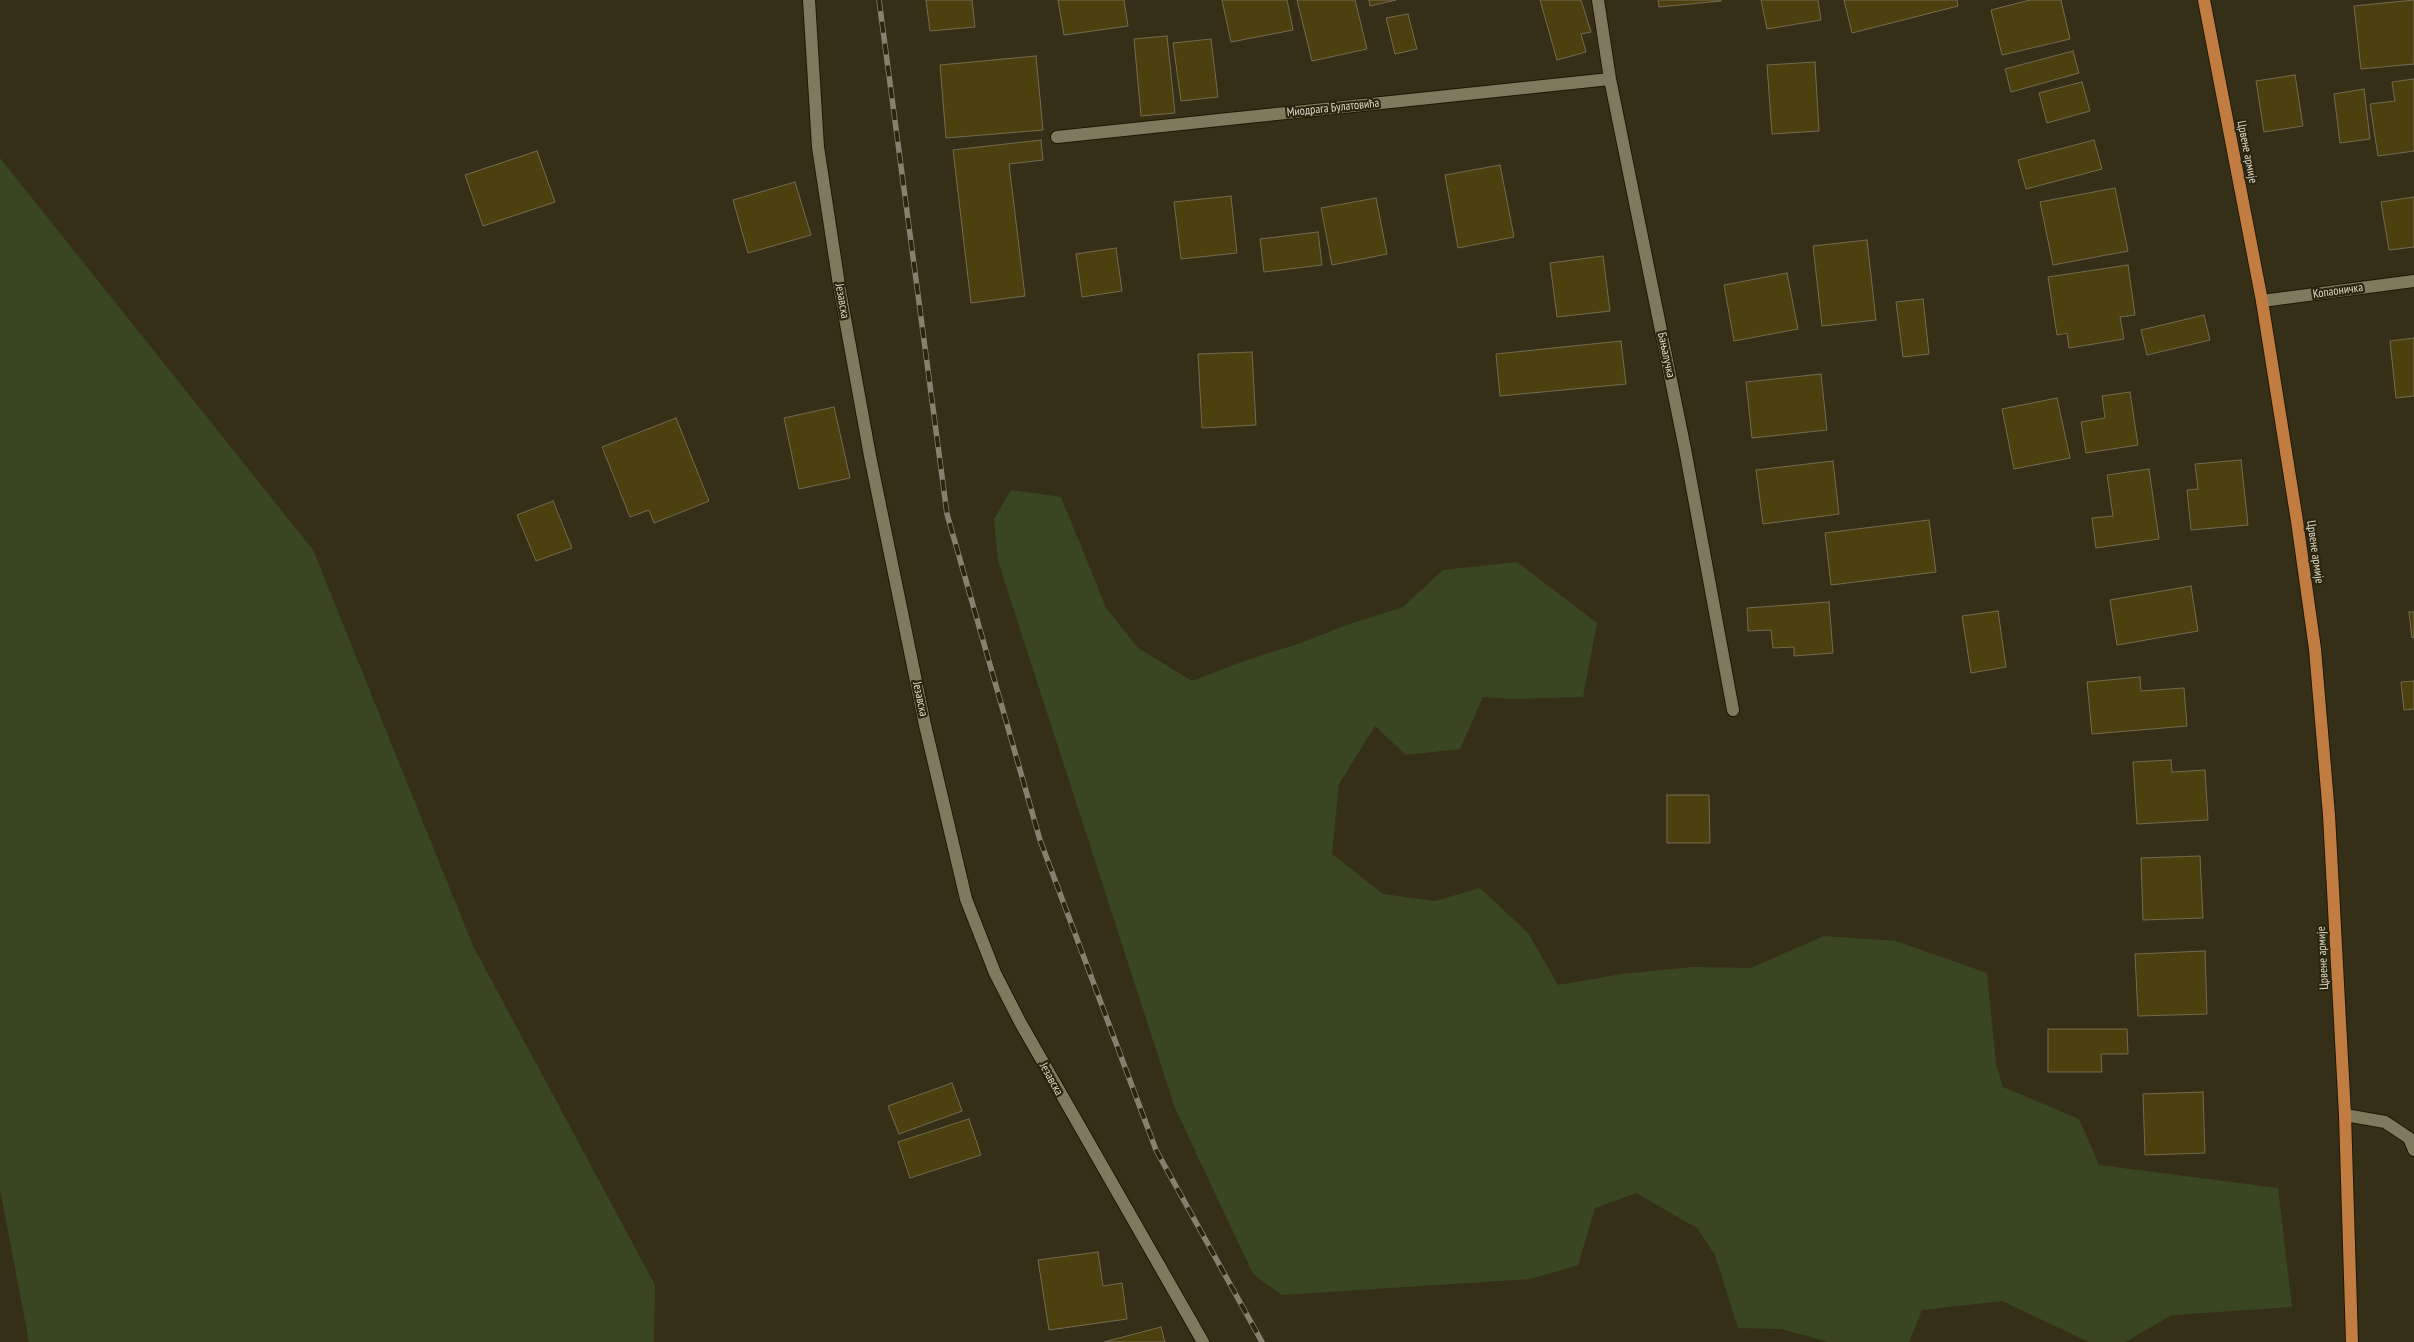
<!DOCTYPE html>
<meta charset="utf-8">
<style>
body{margin:0}
canvas{display:block;background:#362f18}
</style>
<canvas width="2414" height="1342"></canvas>
<script>
const c = document.querySelector('canvas').getContext('2d');
c.lineJoin = 'round';
function fillPath(path, color) { c.fillStyle = color; c.fill(path, 'evenodd'); }
const poly = rows => new Path2D(rows.map(r => 'M' + r).join(''));
function stroke(path, color, width, dash) { c.strokeStyle = color; c.lineWidth = width; c.lineCap = dash ? 'butt' : 'round'; c.setLineDash(dash || []); c.stroke(path); }
function write(font, color, halo, rows, align = 'center') {
  c.font = font + ' "PT Sans Narrow",sans-serif'; c.lineWidth = 4.5; c.setLineDash([]); c.textBaseline = 'middle'; c.strokeStyle = halo; c.fillStyle = color; for (const [text, x, y, turn = 0] of rows) {
    c.save(); c.translate(x, y); c.rotate((+turn || 0) * Math.PI / 180); c.textAlign = isNaN(turn) ? turn : align; if (halo) c.strokeText(text, 0, 0); c.fillText(text, 0, 0); c.restore();
  }
}
const green = poly([
 [0,158,313,550,473,946,655,1285,654,1342,29,1342,0,1189],
 [1011,490,1061,497,1106,608,1138,648,1192,681,1247,660,1301,643,1344,626,1403,607,1443,570,1517,562,1597,623,1583,697,1511,699,1483,697,1460,749,1406,755,1375,726,1339,784,1332,854,1383,894,1435,901,1480,888,1528,933,1558,985,1622,974,1693,967,1751,968,1824,936,1896,941,1987,973,1996,1064,2003,1087,2079,1119,2099,1165,2278,1188,2292,1307,2172,1315,2125,1342,2089,1342,2002,1301,1922,1310,1909,1342,1829,1342,1781,1329,1738,1328,1715,1255,1697,1228,1636,1193,1595,1208,1578,1265,1530,1279,1282,1295,1253,1274,1175,1108,998,561,994,519]
]);
const building = poly([
 [926,0,972,0,975,27,930,31,926,0],
 [1058,0,1124,0,1128,26,1064,35,1058,0],
 [1222,0,1287,0,1293,30,1231,42,1222,0],
 [1297,0,1355,0,1367,49,1312,61,1297,0],
 [1369,0,1396,0,1370,6,1369,0],
 [1540,0,1581,0,1591,32,1581,34,1586,52,1557,60,1540,0],
 [1658,0,1721,0,1721,1,1659,7,1658,0],
 [1761,0,1818,0,1821,20,1767,29,1761,0],
 [1844,0,1957,0,1958,6,1852,33,1844,0],
 [2030,0,2061,0,2070,39,2002,55,1991,10,2030,0],
 [2414,0,2414,64,2361,69,2354,6,2414,0],
 [1408,14,1417,49,1395,54,1386,18,1408,14],
 [1167,36,1175,113,1141,116,1134,39,1167,36],
 [1211,39,1218,97,1181,101,1173,43,1211,39],
 [2073,51,2079,73,2011,92,2005,69,2073,51],
 [1036,56,1043,130,946,138,940,65,1036,56],
 [1815,62,1819,131,1772,134,1767,65,1815,62],
 [2295,75,2303,126,2264,132,2256,81,2295,75],
 [2414,79,2414,151,2378,156,2370,104,2395,101,2392,82,2414,79],
 [2082,82,2090,111,2047,123,2039,93,2082,82],
 [2364,89,2370,139,2340,143,2334,94,2364,89],
 [1041,140,1043,160,1009,164,1025,296,971,303,953,150,1041,140],
 [2094,140,2102,169,2026,189,2018,160,2094,140],
 [537,151,555,202,483,226,465,175,537,151],
 [1500,165,1514,237,1458,248,1445,175,1500,165],
 [795,182,811,235,748,253,733,200,795,182],
 [2115,188,2128,251,2053,265,2040,202,2115,188],
 [1231,196,1237,253,1181,259,1174,202,1231,196],
 [2414,197,2414,247,2389,250,2381,202,2414,197],
 [1376,198,1387,254,1332,265,1321,208,1376,198],
 [1318,232,1322,265,1264,272,1260,239,1318,232],
 [1867,240,1876,320,1822,326,1813,246,1867,240],
 [1116,248,1122,291,1082,297,1076,254,1116,248],
 [1603,256,1610,311,1557,317,1550,263,1603,256],
 [2128,265,2135,315,2120,317,2124,339,2069,348,2067,333,2057,335,2048,277,2128,265],
 [1787,273,1798,329,1734,341,1724,285,1787,273],
 [1923,299,1929,354,1903,357,1896,302,1923,299],
 [2204,315,2210,340,2147,355,2141,330,2204,315],
 [2414,338,2414,396,2396,398,2390,341,2414,338],
 [1621,341,1626,384,1500,396,1496,354,1621,341],
 [1252,352,1256,425,1202,428,1198,354,1252,352],
 [1821,374,1827,430,1752,438,1746,382,1821,374],
 [2130,392,2138,445,2086,453,2081,422,2105,418,2102,396,2130,392],
 [2057,398,2070,458,2014,469,2002,409,2057,398],
 [834,407,850,478,799,489,784,418,834,407],
 [676,418,709,501,654,523,649,510,630,517,602,447,676,418],
 [2241,460,2248,525,2191,530,2187,490,2198,489,2195,464,2241,460],
 [1833,461,1839,514,1763,524,1756,470,1833,461],
 [2149,469,2159,539,2096,548,2092,518,2113,516,2107,475,2149,469],
 [553,501,572,548,536,561,517,515,553,501],
 [1929,520,1936,572,1831,585,1825,533,1929,520],
 [2191,586,2198,631,2117,645,2110,600,2191,586],
 [1829,602,1833,653,1794,656,1794,647,1773,648,1771,630,1748,631,1747,608,1829,602],
 [1998,611,2006,667,1971,673,1962,616,1998,611],
 [2409,612,2414,612,2414,637,2412,638,2409,612],
 [2140,677,2141,691,2184,688,2187,726,2092,734,2087,682,2140,677],
 [2414,681,2414,709,2404,710,2401,682,2414,681],
 [2171,760,2172,772,2205,770,2208,820,2137,824,2133,762,2171,760],
 [1667,795,1709,795,1710,843,1667,843,1667,795],
 [2200,856,2203,918,2143,920,2141,858,2200,856],
 [2205,951,2207,1014,2138,1016,2135,954,2205,951],
 [2048,1029,2127,1029,2128,1054,2101,1054,2102,1072,2048,1072,2048,1029],
 [952,1083,962,1111,899,1134,888,1106,952,1083],
 [2203,1092,2205,1153,2145,1155,2143,1094,2203,1092],
 [969,1119,981,1155,910,1178,898,1142,969,1119],
 [1098,1252,1103,1286,1122,1283,1127,1319,1049,1330,1038,1260,1098,1252],
 [1161,1327,1165,1342,1104,1342,1161,1327]
]);
const minor = poly([
 [809,0,818,147,839,285,870,456,925,725,966,899,995,973,1020,1022,1203,1342],
 [1598,0,1610,79,1685,449,1733,710],
 [1057,137,1610,79],
 [2262,301,2414,281],
 [2345,1115,2385,1122,2409,1138,2414,1150]
]);
const major = poly([
 [2204,0,2262,301,2297,521,2315,649,2329,815,2345,1115,2352,1342]
]);
const rail = poly([
 [879,0,947,514,1040,840,1156,1150,1262,1342]
]);
const streetNames = [
 ["Миодрага Булатовића",1333,108,-6],
 ["Црвене армије",2247,152,79],
 ["Копаоничка",2338,291,-8],
 ["Језавска",842,301,80],
 ["Бањалучка",1666,355,78],
 ["Црвене армије",2315,552,82],
 ["Језавска",920,699,78],
 ["Црвене армије",2323,958,-93],
 ["Језавска",1051,1079,61]
];
fillPath(green, '#394621');
fillPath(building, '#4c400e');
stroke(building, '#726b51', 1);
stroke(minor, '#1d1702', 14);
stroke(major, '#1d1702', 14);
stroke(minor, '#80795e', 12);
stroke(major, '#c17d41', 12);
stroke(rail, '#86816e', 5.5);
stroke(rail, '#2c250e', 4, [11]);
write('12px', '#dddacb', '#2c250e', streetNames);
</script>
